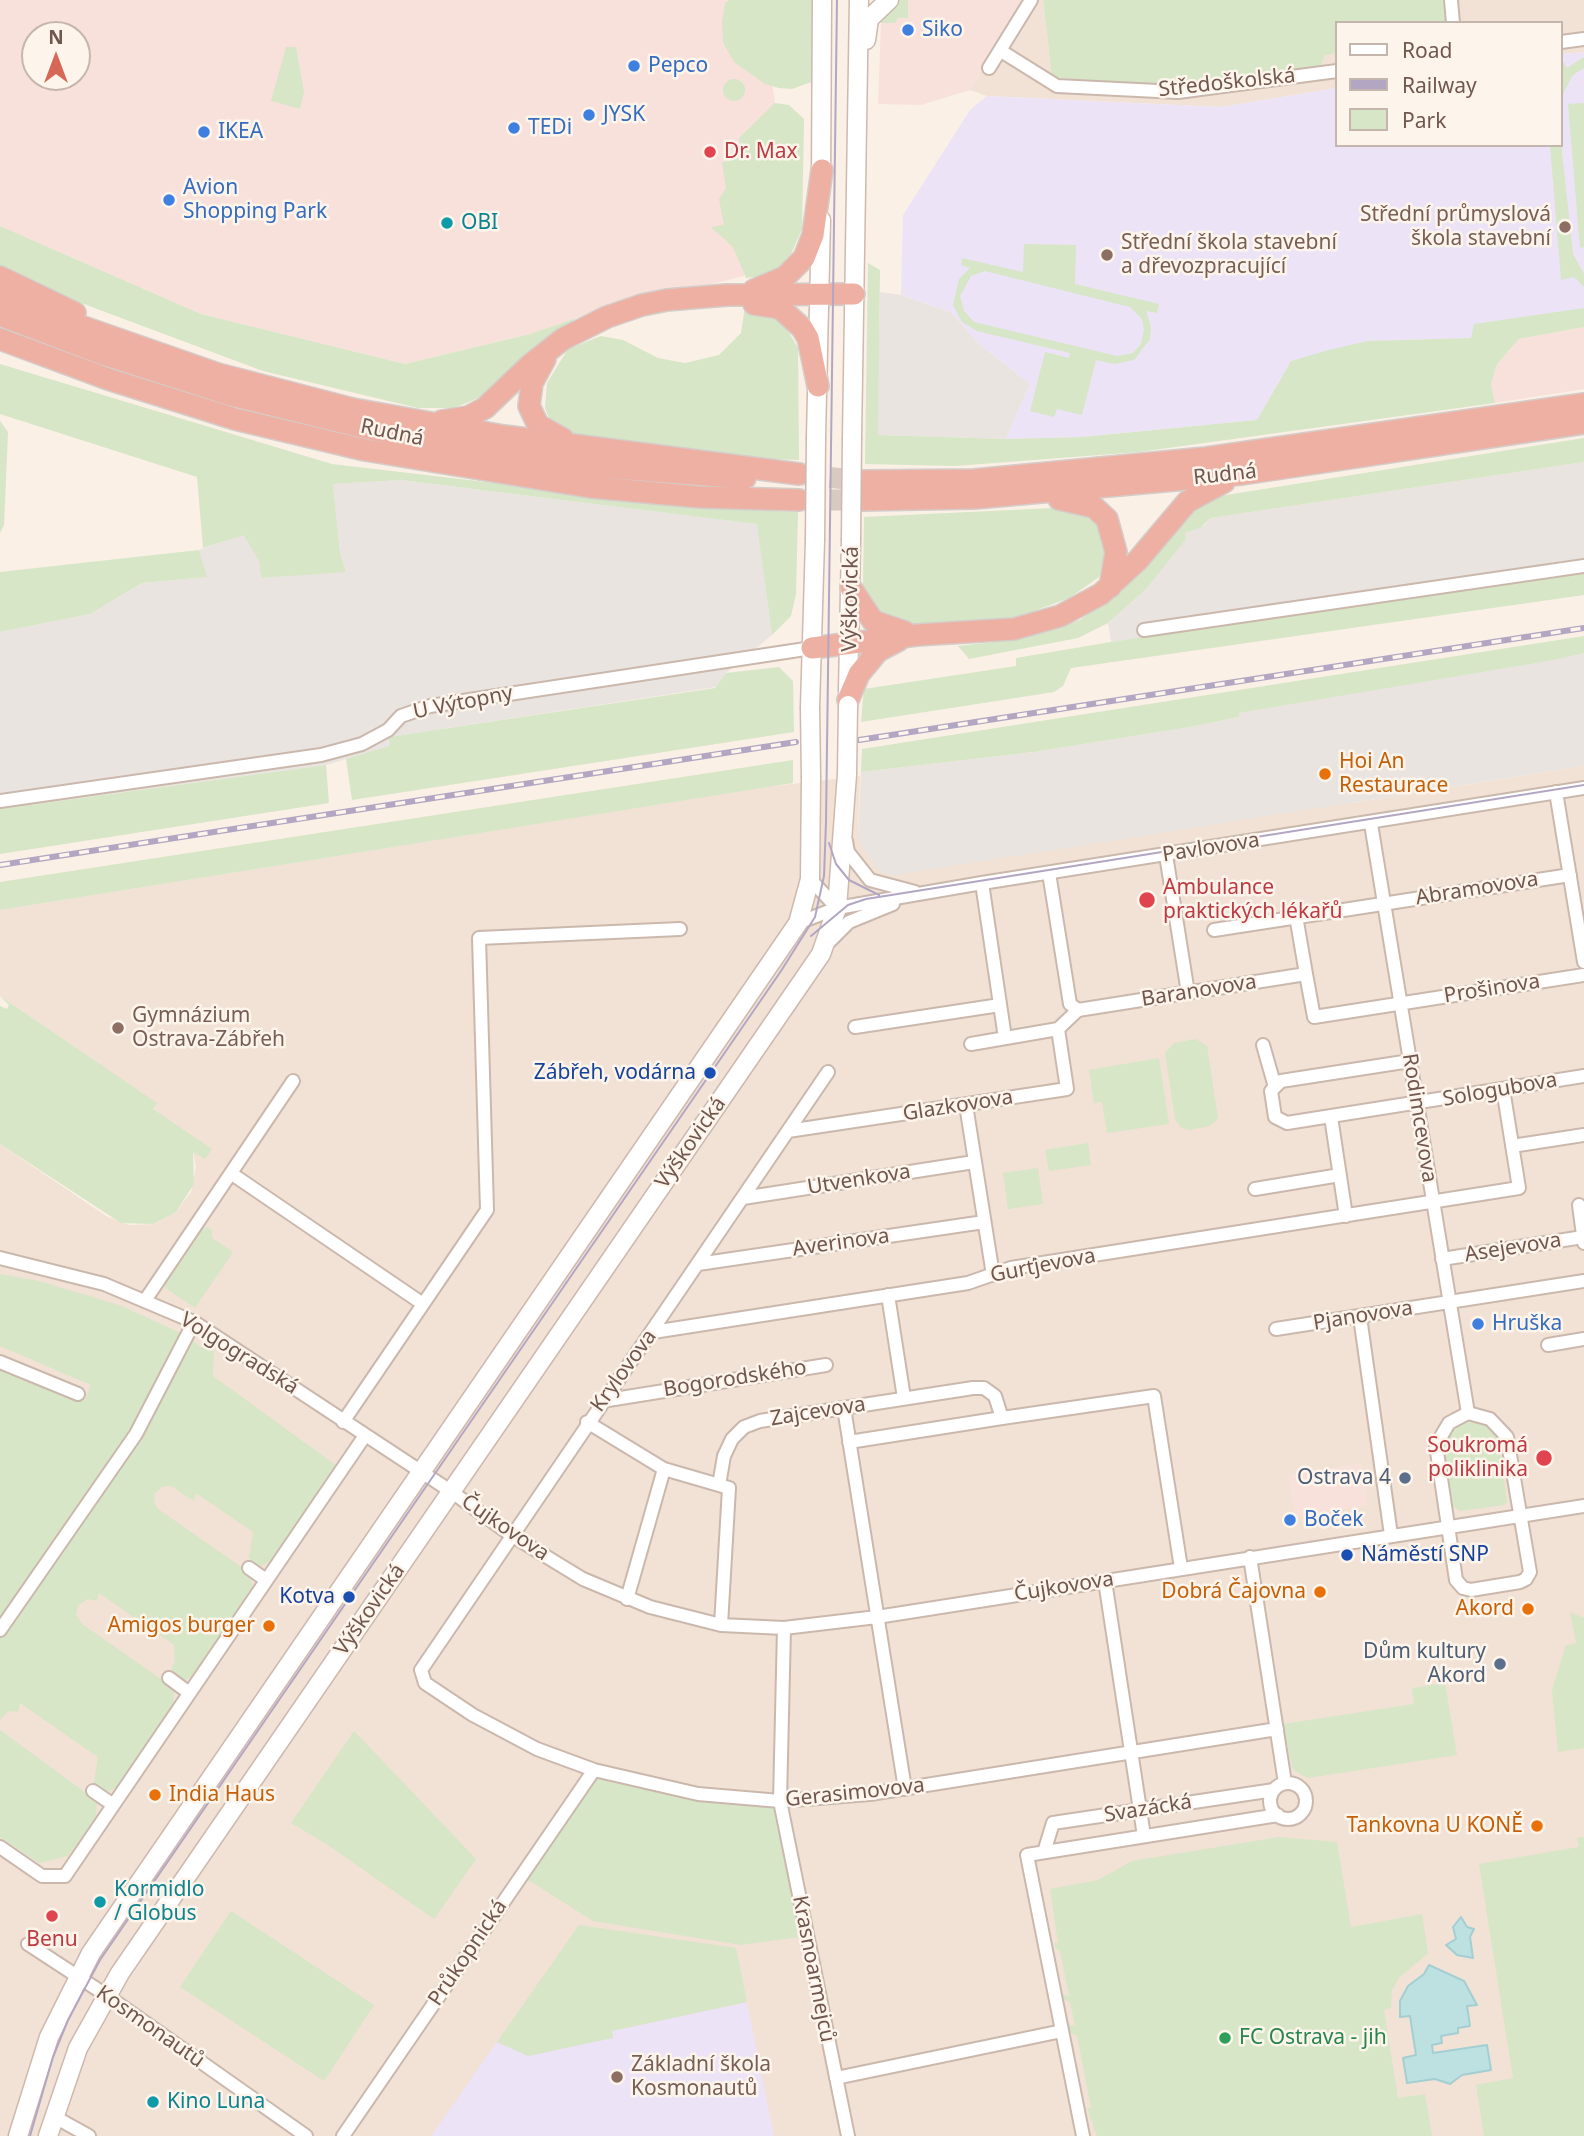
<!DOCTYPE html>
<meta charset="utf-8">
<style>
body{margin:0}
#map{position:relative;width:1584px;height:2136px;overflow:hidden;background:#faf0e6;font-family:"Noto Sans",sans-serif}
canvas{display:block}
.legend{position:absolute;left:1335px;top:21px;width:228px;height:126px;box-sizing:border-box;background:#fdf5ec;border:2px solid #c5b6ad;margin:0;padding:9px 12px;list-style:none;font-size:21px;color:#71574e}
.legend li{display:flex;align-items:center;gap:14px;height:35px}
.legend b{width:35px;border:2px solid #c5b6ad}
.north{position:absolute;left:21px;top:21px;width:70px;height:70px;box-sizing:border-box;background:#fdf5ec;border:2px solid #c5b6ad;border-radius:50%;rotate:0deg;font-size:19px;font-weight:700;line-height:28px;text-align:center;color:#71574e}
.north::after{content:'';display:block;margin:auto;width:24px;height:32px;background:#d76858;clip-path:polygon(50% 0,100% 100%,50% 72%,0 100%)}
</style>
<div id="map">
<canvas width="1584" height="2136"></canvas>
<ul class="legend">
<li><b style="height:9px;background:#fff"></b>Road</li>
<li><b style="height:9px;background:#b2a6c2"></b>Railway</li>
<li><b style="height:19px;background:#d6e6c6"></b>Park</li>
</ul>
<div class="north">N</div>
</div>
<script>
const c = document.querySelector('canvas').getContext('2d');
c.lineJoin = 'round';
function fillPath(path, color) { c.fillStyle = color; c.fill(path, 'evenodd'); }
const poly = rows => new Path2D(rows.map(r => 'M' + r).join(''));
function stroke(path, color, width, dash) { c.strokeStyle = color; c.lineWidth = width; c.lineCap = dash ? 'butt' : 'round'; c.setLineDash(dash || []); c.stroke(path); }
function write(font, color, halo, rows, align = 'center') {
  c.font = font + ' "Noto Sans",sans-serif'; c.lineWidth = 5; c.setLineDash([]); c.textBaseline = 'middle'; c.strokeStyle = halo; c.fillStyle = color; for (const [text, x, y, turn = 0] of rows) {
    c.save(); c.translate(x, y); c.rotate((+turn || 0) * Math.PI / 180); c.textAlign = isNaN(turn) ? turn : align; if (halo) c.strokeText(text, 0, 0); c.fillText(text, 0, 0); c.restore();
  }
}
const residential = poly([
 [1022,0,1043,0,1052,76,1337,53,1337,88,1221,107,987,96,970,90],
 [1443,0,1584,0,1584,52,1561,54,1561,23,1446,23],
 [1584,766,1584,2136,0,2136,0,1144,106,1216,129,1225,153,1224,176,1212,191,1192,196,1167,193,1151,153,1108,156,1103,0,996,0,910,766,787,860,776,858,838,1351,803]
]);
const commercial = poly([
 [0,0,761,0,775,103,744,276,576,318,530,334,405,364,201,314,0,226],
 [35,35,77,35,77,77,35,77],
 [894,0,1022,0,970,90,921,105,878,104,881,23,878,15],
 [1584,327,1584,389,1495,403,1491,384,1497,364,1519,339],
 [1361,1463,1368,1505,1295,1517,1288,1476]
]);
const industrial = poly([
 [880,292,901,295,951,312,978,343,1030,384,1006,439,877,435],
 [1584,462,1584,558,1191,617,1193,631,1111,642,1108,623,1145,590,1185,533,1205,525,1211,518],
 [401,480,758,524,772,635,726,673,716,687,390,737,391,746,326,765,0,809,0,632,90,614,142,583,206,577,199,550,245,534,259,561,261,578,346,571,340,552,333,484],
 [1584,653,1584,766,889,876,876,868,858,838,861,772,1033,752,1190,727,1239,717,1239,713]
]);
const education = poly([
 [1584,52,1584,308,1471,338,1367,341,1291,361,1257,420,1082,437,1006,439,1030,384,978,343,951,312,901,295,903,215,970,110,987,96,1221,107,1337,88,1337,145,1561,145,1561,54],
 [747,2002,774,2136,431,2136,497,2042,529,2056,613,2037,612,2031]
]);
const green = poly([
 [729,0,817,0,814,81,792,89,779,88,765,84,734,62,723,42,722,22,725,3],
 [894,0,908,0,908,18,897,18,896,23,881,23,878,15],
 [1043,0,1443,0,1446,23,1337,23,1337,53,1325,55,1320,67,1175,88,1052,77],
 [286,47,296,47,304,92,300,109,271,101],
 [1584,57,1584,68,1573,75,1561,98,1561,58,1567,68],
 '723 90a11 11 0 1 1 22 0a11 11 0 1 1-22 0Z',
 [775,103,789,105,804,119,802,229,791,254,777,270,772,275,746,278,733,247,711,227,724,225,719,199,726,188,722,162,742,157,739,138],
 [1584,103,1584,247,1580,248,1568,104],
 [1561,143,1573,254,1584,274,1584,287,1574,277,1561,280,1550,145,1561,145],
 [0,226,201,314,405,364,530,334,576,318,518,363,485,395,454,408,418,408,263,371,33,285,0,266],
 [1024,244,1076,245,1075,284,1159,304,1157,313,1146,311,1151,327,1150,339,1134,360,1115,364,1096,360,1082,415,1057,409,1054,417,1030,411,1045,352,1069,358,1070,353,977,331,962,322,953,305,959,279,970,268,961,265,962,258,1023,272],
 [985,271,1130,307,1142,319,1144,329,1141,344,1133,353,1117,356,974,322,964,311,960,296,971,276],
 [868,263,880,270,878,435,1006,439,1082,437,1257,420,1291,361,1325,351,1367,341,1471,338,1474,324,1584,308,1584,327,1519,339,1497,364,1491,384,1495,403,1139,452,955,466,865,464],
 [745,306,767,309,785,326,798,348,799,460,742,458,580,438,552,425,545,408,547,383,568,349,601,336,623,340,658,358,685,363,719,355,741,333],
 [0,364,332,464,707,508,798,512,796,594,791,616,772,635,757,524,401,480,333,484,340,552,346,572,261,578,259,561,244,535,203,548,197,477,0,414],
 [0,421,8,432,4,525,0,533],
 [1584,438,1584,462,1211,518,1200,528,1185,533,1186,539,1145,590,1108,623,1078,638,969,659,958,646,1022,639,1080,620,1108,599,1188,512,1220,496],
 [1075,507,1101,522,1107,548,1099,577,1069,598,1013,619,908,624,874,609,863,586,864,517],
 [199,550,207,577,142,583,90,614,0,632,0,572],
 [1584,572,1584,595,1071,668,1063,686,1054,692,861,722,864,689,1016,666,1016,658,1111,642],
 [1584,636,1584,653,1553,660,1239,713,1239,717,1190,727,1033,752,861,772,862,749],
 [779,667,793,681,794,732,352,800,346,759,390,746,389,737,715,688,726,673],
 [793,760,793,783,0,910,0,882],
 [326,765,329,803,0,854,0,809],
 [0,996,157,1103,153,1109,212,1149,205,1159,193,1152,194,1184,176,1212,153,1224,121,1223,0,1144,0,1006,7,1009,9,1005],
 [1196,1039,1207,1046,1218,1118,1210,1126,1189,1130,1180,1127,1175,1119,1165,1053,1174,1043],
 [1159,1058,1169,1124,1107,1133,1102,1102,1094,1103,1089,1070],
 [1088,1143,1091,1165,1049,1171,1045,1150],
 [1038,1168,1043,1204,1008,1209,1003,1173],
 [207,1227,212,1230,212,1238,233,1252,195,1308,161,1285,199,1230],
 [0,1274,39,1281,122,1306,189,1337,202,1348,204,1345,214,1351,213,1376,337,1466,273,1559,260,1567,253,1564,249,1557,253,1532,196,1493,194,1501,171,1486,162,1487,155,1493,154,1502,158,1509,247,1571,253,1585,194,1675,183,1681,179,1681,170,1672,175,1661,174,1645,99,1593,97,1601,88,1599,78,1605,76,1615,82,1624,168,1684,174,1692,173,1705,116,1787,110,1791,104,1792,94,1783,98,1757,20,1703,18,1712,8,1711,0,1720,0,1366,84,1401,91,1385,0,1346],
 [1478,1421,1488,1425,1499,1438,1507,1502,1504,1505,1460,1511,1453,1506,1443,1445,1456,1425],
 [1570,1612,1584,1618,1584,1748,1558,1752,1552,1690,1566,1645,1576,1643],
 [1445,1683,1457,1755,1308,1778,1293,1770,1283,1724,1414,1704,1412,1688],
 [0,1730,97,1801,96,1817,68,1856,39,1863,0,1837],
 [354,1731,476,1859,434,1919,328,1845,291,1823],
 [594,1770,780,1801,806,1936,741,1945,593,1921,522,1876],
 [1279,1837,1337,1842,1351,1927,1422,1914,1428,1953,1399,1978,1392,1990,1391,2008,1384,2010,1398,2098,1425,2094,1432,2136,1097,2136,1087,2108,1091,2108,1077,2036,1067,2031,1066,2024,1075,2026,1070,2002,1062,1999,1060,1994,1069,1996,1060,1951,1056,1949,1054,1943,1058,1943,1050,1889,1098,1880,1132,1861],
 [1584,1837,1584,2136,1484,2136,1476,2085,1513,2078,1479,1864,1579,1847,1577,1838],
 [231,1911,374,2005,324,2081,180,1987],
 [579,1925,736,1948,747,2002,612,2031,613,2038,528,2056,497,2042]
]);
const water = poly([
 [1461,1917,1467,1927,1474,1929,1470,1937,1473,1958,1457,1955,1446,1945,1456,1939,1453,1927,1461,1917],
 [1429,1965,1464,1981,1477,2005,1467,2006,1470,2026,1458,2028,1458,2033,1441,2036,1442,2043,1432,2045,1433,2053,1487,2045,1491,2070,1462,2075,1450,2084,1435,2079,1407,2083,1403,2058,1416,2055,1410,2016,1400,2017,1400,2001,1408,1986,1424,1974,1429,1965]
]);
const highwayTunnel = poly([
 [799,474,863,481],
 [799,500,863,500]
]);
const street = poly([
 [1451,0,1453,23],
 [1561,42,1584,39],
 [1001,51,1057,86,1178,92,1337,71],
 [989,68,1031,0],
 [1144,630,1584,566],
 [1556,792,1584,962],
 [0,801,321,755,362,744,388,730,401,716,430,706,812,648],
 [1371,824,1468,1413],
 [846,841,848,852,870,880,915,892],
 [1166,855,1188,993],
 [1049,873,1070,1004,1078,1010],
 [810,879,837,908],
 [982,883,1005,1038],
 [1296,916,1306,974],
 [798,923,837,908,982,883,1584,788],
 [1214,930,1570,875],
 [829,942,849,922,893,904],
 [855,1027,1000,1005],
 [971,1044,1058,1029,1078,1010,1306,974,1314,1017,1584,975],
 [1263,1045,1275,1087],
 [1410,1061,1281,1081,1271,1091,1275,1117,1287,1123,1584,1076],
 [828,1072,421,1670,425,1683,473,1715,537,1749,594,1770,698,1794,780,1801,870,1794,1277,1729],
 [966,1105,993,1275],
 [1331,1117,1346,1216],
 [788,1131,1067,1089,1058,1029],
 [1512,1146,1584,1135],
 [232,1174,423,1304],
 [1255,1189,1340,1175],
 [743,1198,974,1162],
 [1579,1205,1584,1243],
 [0,1258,104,1284,194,1322,452,1492,511,1535,583,1579,650,1607,721,1625,784,1628,877,1617,1584,1506],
 [1442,1259,1583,1237],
 [698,1264,984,1222],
 [888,1295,904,1398],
 [146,1299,293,1081],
 [1360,1317,1391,1535],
 [1276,1329,1584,1281],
 [653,1332,968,1283,1011,1268,1519,1188,1503,1089],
 [1548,1345,1584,1339],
 [0,1362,78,1394],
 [602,1401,826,1365],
 [844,1408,905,1789],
 [1468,1413,1490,1419,1507,1437,1530,1572,1526,1579,1520,1582,1471,1590,1463,1588,1456,1580,1436,1445,1449,1423,1468,1413],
 [343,1422,487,1210,479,938,680,929],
 [587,1422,664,1469,719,1485,724,1456,732,1439,744,1427,760,1421,973,1388,984,1388,995,1396,1002,1418,1154,1396,1181,1568],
 [849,1442,1002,1418],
 [719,1485,729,1488,721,1625],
 [1250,1557,1285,1783],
 [249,1568,266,1580],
 [1105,1581,1144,1836],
 [627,1599,664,1469],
 [784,1628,780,1801,848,2136],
 [0,1630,136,1434,194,1322],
 [169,1678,188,1692],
 '1270 1801a18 18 0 1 1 36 0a18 18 0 1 1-36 0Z',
 [93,1791,112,1804],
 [0,1847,42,1876,65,1876,364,1437],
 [1044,1852,1053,1823,1274,1790],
 [28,1944,106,1995,306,2136],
 [836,2078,1062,2031],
 [53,2116,89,2136],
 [343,2136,594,1770],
 [1083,2136,1027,1855,1278,1815]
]);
const secondary = poly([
 [866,40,869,19,889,0],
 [821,182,822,0],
 [816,437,821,220],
 [852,438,859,0],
 [848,691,851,540],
 [810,707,815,540],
 [18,2136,49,2037,91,1953,798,923,810,879,811,778],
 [48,2136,78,2048,120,1973,821,954,837,908,847,774]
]);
const highway = poly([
 [0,277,75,313],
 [754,290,785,277,804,258,813,235,822,170],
 [0,298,218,374,353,409,504,436,799,474],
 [754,304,780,308,802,328,808,338,818,386],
 [0,315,100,353,231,395,375,430,480,451,591,466,745,478],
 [0,339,108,379,235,419,365,450,590,487,700,497,799,500],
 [545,359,532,383,529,406,538,425,563,439],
 [442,421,468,417,485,408,530,365,563,339,607,317,642,305,667,300,727,295,854,294],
 [863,481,974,480,1206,458,1584,404],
 [1059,499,1094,507,1107,519,1116,552,1110,587],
 [863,500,975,498,1242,474,1584,423],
 [851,588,873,621,905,632],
 [812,648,917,635,1014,629,1060,616,1101,594,1138,560,1187,502,1224,482],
 [848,700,859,674,878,651,899,640]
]);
const tram = poly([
 [829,843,836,864,849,880,879,895],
 [811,936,848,905,866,899,1584,785],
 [30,2136,53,2057,68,2020,100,1960,781,971,815,917,824,876,826,822,837,0]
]);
const rail = poly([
 [859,740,1584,628],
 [0,865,796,742]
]);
const secondaryBridge = poly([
 [815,540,816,437],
 [851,540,852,438],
 [810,707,811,778],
 [847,774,848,705]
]);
const markers = [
 [908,30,7,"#3f7fe0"],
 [634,66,7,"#3f7fe0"],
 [589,115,7,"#3f7fe0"],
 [514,128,7,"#3f7fe0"],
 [204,132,7,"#3f7fe0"],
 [710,152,7,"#e0444e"],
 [169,200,7,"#3f7fe0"],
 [447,223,7,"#0f9aa8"],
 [1565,227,7,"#8d6e63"],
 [1107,255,7,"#8d6e63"],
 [1325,774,7,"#e8710a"],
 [1147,900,9,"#e0444e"],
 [118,1028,7,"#8d6e63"],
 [710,1073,7,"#1a4fb4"],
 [1478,1324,7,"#3f7fe0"],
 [1544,1458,9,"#e0444e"],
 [1405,1478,7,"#5c6f8a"],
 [1290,1520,7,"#3f7fe0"],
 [1347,1555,7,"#1a4fb4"],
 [1320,1592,7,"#e8710a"],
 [349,1597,7,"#1a4fb4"],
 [1528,1609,7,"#e8710a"],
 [269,1626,7,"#e8710a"],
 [1500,1664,7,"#5c6f8a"],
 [155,1795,7,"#e8710a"],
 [1537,1826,7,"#e8710a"],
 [100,1902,7,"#0f9aa8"],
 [52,1916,7,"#e0444e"],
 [1225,2038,7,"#2e9e5b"],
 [617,2077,7,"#8d6e63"],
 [153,2102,7,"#0f9aa8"]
];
const shopNames = [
 ["Siko",922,30],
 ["Pepco",648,66],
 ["JYSK",603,115],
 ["TEDi",528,128],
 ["IKEA",218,132],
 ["Avion",183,188],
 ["Shopping Park",183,212],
 ["Hruška",1492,1324],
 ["Boček",1304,1520]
];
const streetNames = [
 ["Středoškolská",1227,83,-6],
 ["Rudná",392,433,12],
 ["Rudná",1225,475,-6],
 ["Výškovická",851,599,-89],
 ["U Výtopny",463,703,-11],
 ["Pavlovova",1211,848,-9],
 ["Abramovova",1477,889,-9],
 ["Prošinova",1492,989,-9],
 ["Baranovova",1199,991,-9],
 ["Sologubova",1500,1090,-10],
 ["Glazkovova",958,1106,-9],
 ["Rodimcevova",1419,1118,81],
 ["Výškovická",691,1143,-55],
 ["Utvenkova",859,1180,-9],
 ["Averinova",841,1243,-8],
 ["Asejevova",1513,1248,-9],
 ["Gurťjevova",1043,1266,-11],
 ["Pjanovova",1363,1316,-9],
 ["Volgogradská",239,1354,32],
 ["Krylovova",624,1371,-54],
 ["Bogorodského",735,1379,-9],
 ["Zajcevova",818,1412,-9],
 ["Čujkovova",505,1528,34],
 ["Čujkovova",1064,1587,-9],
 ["Výškovická",370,1610,-55],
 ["Gerasimovova",855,1793,-6],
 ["Svazácká",1148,1809,-9],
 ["Průkopnická",468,1953,-56],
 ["Krasnoarmejců",813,1969,79],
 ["Kosmonautů",150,2027,35]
];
const healthNames = [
 ["Dr. Max",724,152],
 ["Ambulance",1163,888],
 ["praktických lékařů",1163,912],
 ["Soukromá",1528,1446,"right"],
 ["poliklinika",1528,1470,"right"],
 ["Benu",52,1940,"center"]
];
const educationNames = [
 ["Střední průmyslová",1551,215,"right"],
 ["škola stavební",1551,239,"right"],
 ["Střední škola stavební",1121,243],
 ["a dřevozpracující",1121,267],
 ["Gymnázium",132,1016],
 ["Ostrava-Zábřeh",132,1040],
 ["Základní škola",631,2065],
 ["Kosmonautů",631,2089]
];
const cultureNames = [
 ["OBI",461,223],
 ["Kormidlo",114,1890],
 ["/ Globus",114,1914],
 ["Kino Luna",167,2102]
];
const foodNames = [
 ["Hoi An",1339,762,"left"],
 ["Restaurace",1339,786,"left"],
 ["Dobrá Čajovna",1306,1592],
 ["Akord",1514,1609],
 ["Amigos burger",255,1626],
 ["India Haus",169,1795,"left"],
 ["Tankovna U KONĚ",1523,1826]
];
const transitNames = [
 ["Zábřeh, vodárna",696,1073],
 ["Náměstí SNP",1361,1555,"left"],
 ["Kotva",335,1597]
];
const serviceNames = [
 ["Ostrava 4",1391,1478],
 ["Dům kultury",1486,1652],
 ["Akord",1486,1676]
];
const leisureNames = [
 ["FC Ostrava - jih",1239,2038]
];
fillPath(residential, '#f1e2d5');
fillPath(commercial, '#f9e1db');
fillPath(industrial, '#eae4e0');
fillPath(education, '#ede3f6');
fillPath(green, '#d6e6c6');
fillPath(water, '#bde0e1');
stroke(water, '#a4cfd2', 2);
stroke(highwayTunnel, '#d8cac0', 21, [21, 10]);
stroke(street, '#cbb8ad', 16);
stroke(secondary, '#cfb9ae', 21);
stroke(highway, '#d4cdca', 24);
stroke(street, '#fff', 12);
stroke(secondary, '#fff', 18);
stroke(highway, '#eeb0a3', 21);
stroke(tram, '#b2a6c2', 2);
stroke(rail, '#b2a6c2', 6);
stroke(rail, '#fdf5ec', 3.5, [10]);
stroke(secondaryBridge, '#cfb9ae', 21, []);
stroke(secondaryBridge, '#fff', 18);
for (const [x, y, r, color] of markers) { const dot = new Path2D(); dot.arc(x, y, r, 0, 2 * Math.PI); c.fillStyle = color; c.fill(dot); stroke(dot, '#fdf5ec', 2.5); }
write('21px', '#366cbe', '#fdf5ec', shopNames, 'left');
write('21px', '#71574e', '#fdf5ec', streetNames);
write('21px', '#be3a42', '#fdf5ec', healthNames, 'left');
write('21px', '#785e54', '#fdf5ec', educationNames, 'left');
write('21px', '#0d838f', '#fdf5ec', cultureNames, 'left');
write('21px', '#c56008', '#fdf5ec', foodNames, 'right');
write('21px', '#164399', '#fdf5ec', transitNames, 'right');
write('21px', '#4e5e75', '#fdf5ec', serviceNames, 'right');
write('21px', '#27864d', '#fdf5ec', leisureNames, 'left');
</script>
